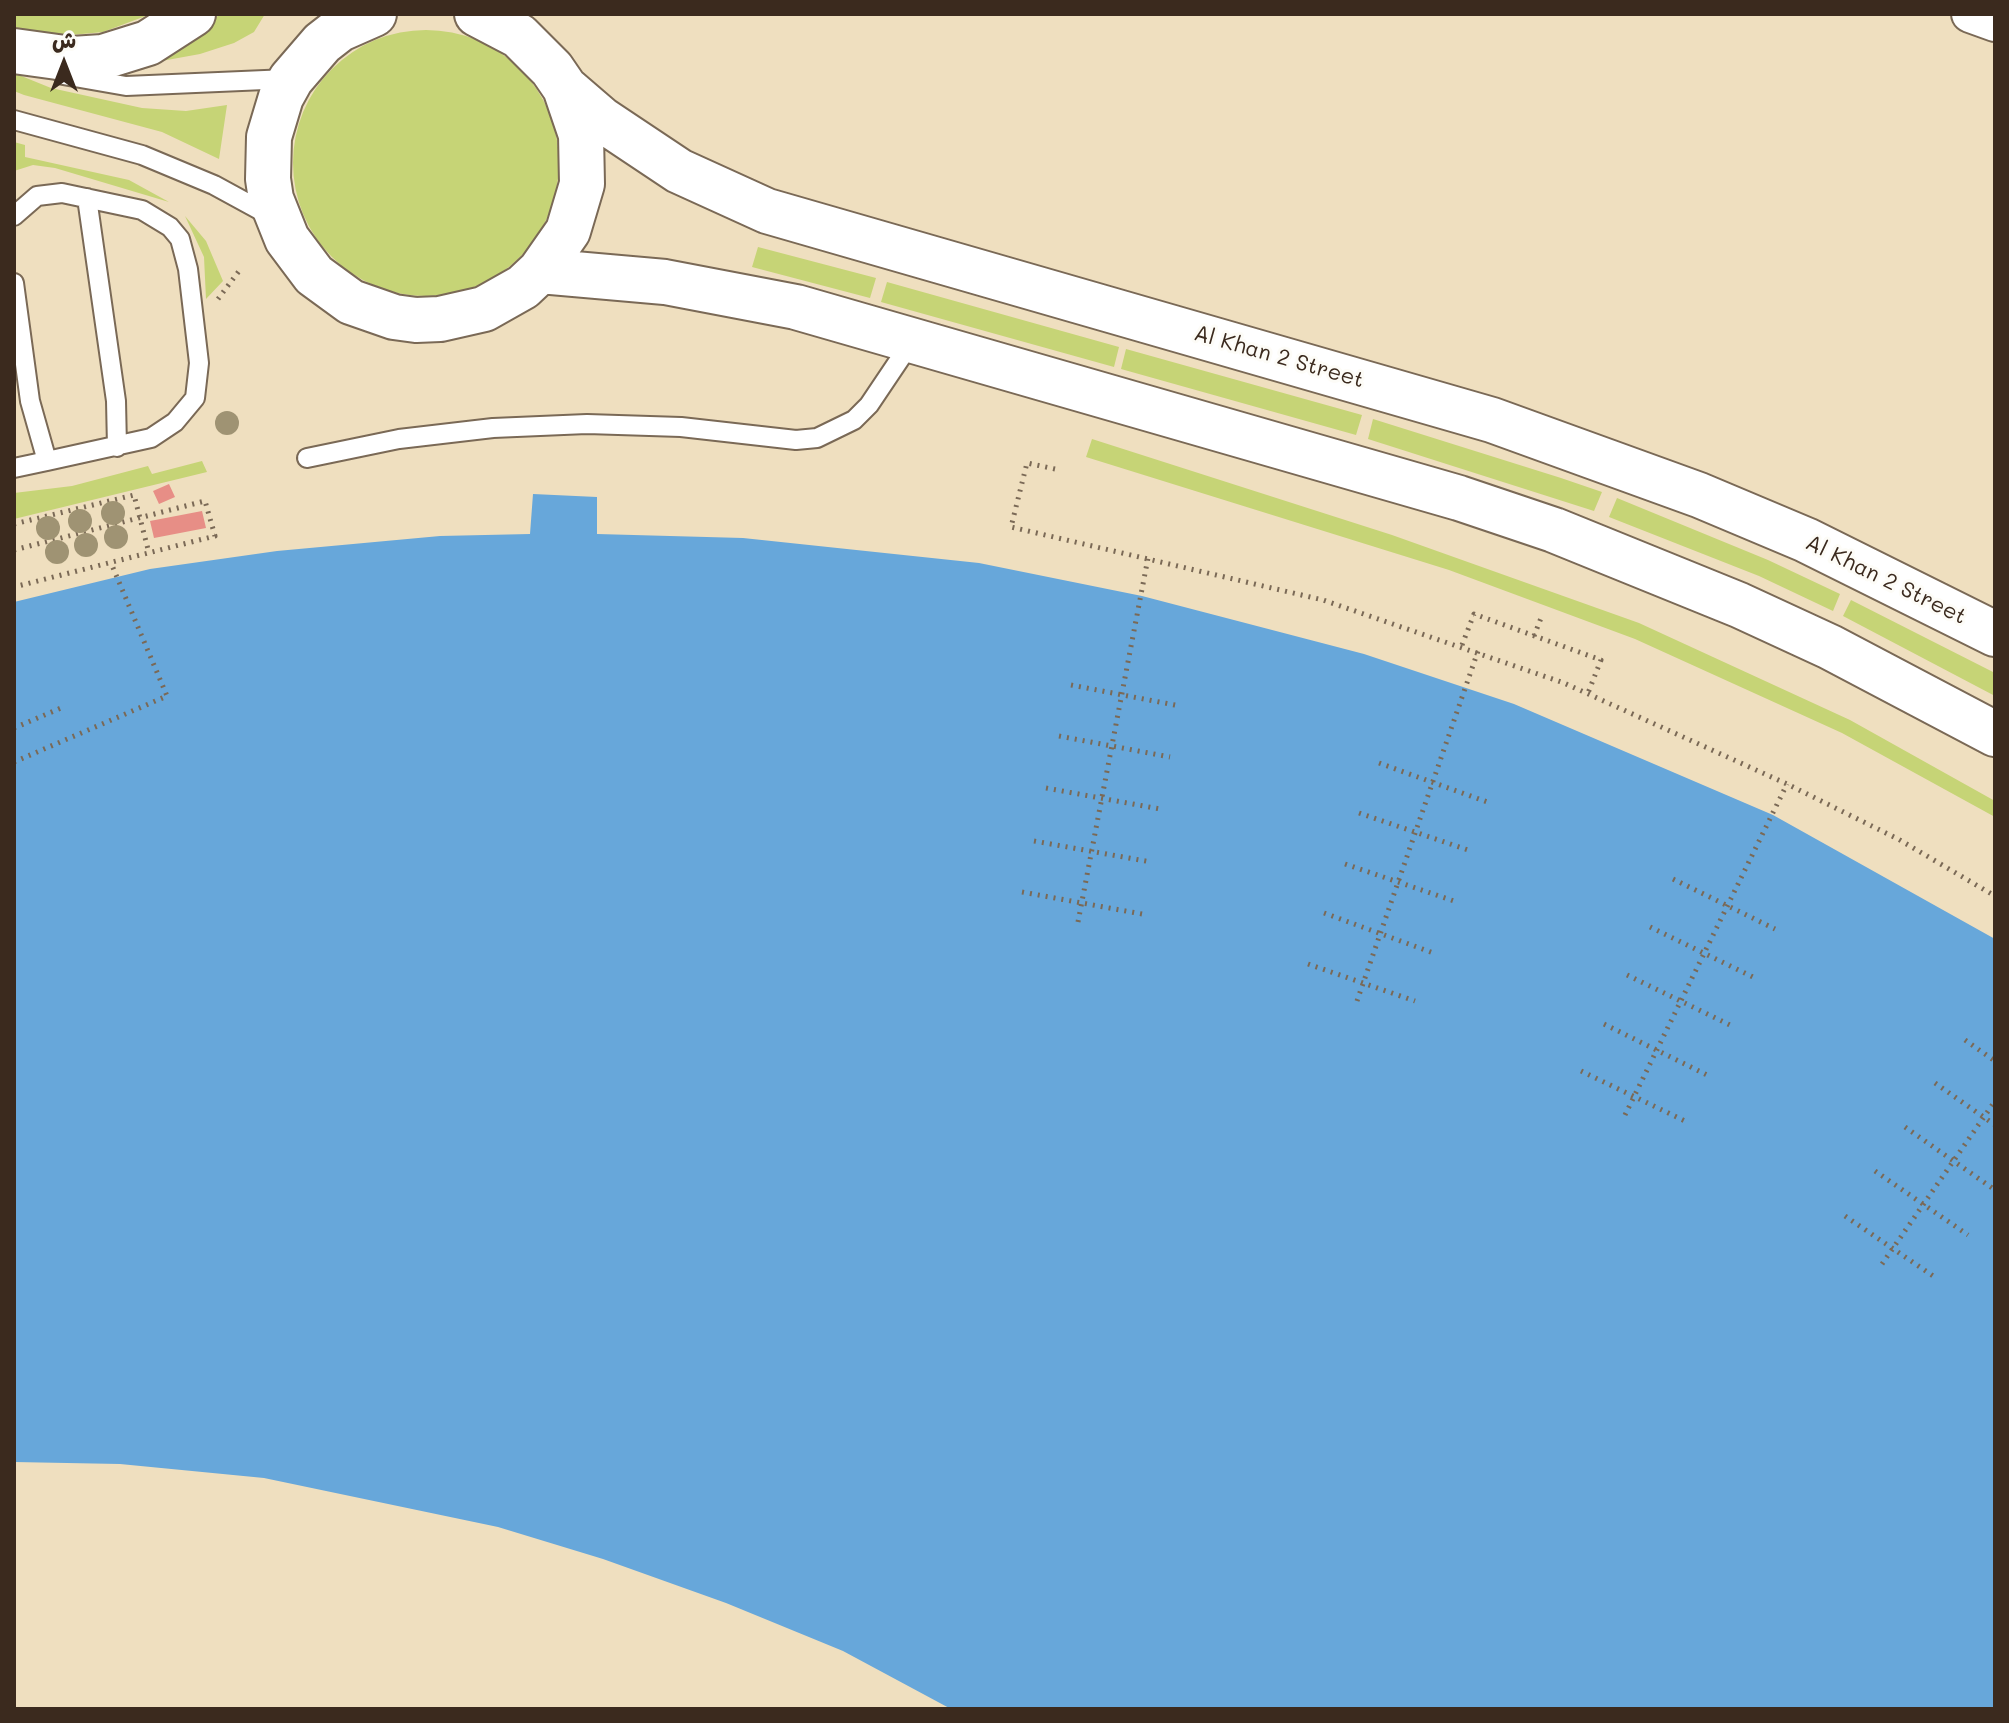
<!DOCTYPE html>
<meta charset="utf-8">
<style>
body{margin:0}
#map{position:relative;width:2009px;height:1723px;overflow:hidden;background:#efdfbf;font-family:Mali,"Playpen Sans Arabic",sans-serif}
canvas{display:block}
.frame{position:absolute;inset:0;border:16px solid #3b2a1e;pointer-events:none}
.north{position:absolute;left:24px;top:24px;width:80px;height:80px;-webkit-text-stroke:6px #fdfcf7;paint-order:stroke;rotate:0deg;font-size:22px;font-weight:700;line-height:32px;text-align:center;color:#3b2a1e}
.north::after{content:'';display:block;margin:auto;width:28px;height:36px;background:#3b2a1e;clip-path:polygon(50% 0,100% 100%,50% 72%,0 100%)}
</style>
<div id="map">
<canvas width="2009" height="1723"></canvas>
<div class="frame"></div>
<div class="north">ش</div>
</div>
<script>
const c = document.querySelector('canvas').getContext('2d');
c.lineJoin = 'round';
function fillPath(path, color) { c.fillStyle = color; c.fill(path, 'evenodd'); }
const poly = rows => new Path2D(rows.map(r => 'M' + r).join(''));
function stroke(path, color, width, dash) { c.strokeStyle = color; c.lineWidth = width; c.lineCap = dash ? 'butt' : 'round'; c.setLineDash(dash || []); c.stroke(path); }
function write(font, color, halo, rows, align = 'center') {
  c.font = font + ' Mali,sans-serif'; c.lineWidth = 6; c.setLineDash([]); c.textBaseline = 'middle'; c.strokeStyle = halo; c.fillStyle = color; for (const [text, x, y, turn = 0] of rows) {
    c.save(); c.translate(x, y); c.rotate((+turn || 0) * Math.PI / 180); c.textAlign = isNaN(turn) ? turn : align; if (halo) c.strokeText(text, 0, 0); c.fillText(text, 0, 0); c.restore();
  }
}
const green = poly([
 [14,14,151,14,103,32,60,36,14,27],
 [220,14,265,14,254,32,234,43,200,54,156,62,186,44],
 '293 163a133 133 0 1 1 266 0a133 133 0 1 1-266 0Z',
 [14,73,51,88,142,108,186,111,227,105,219,159,162,132,24,95,14,91],
 [14,142,25,145,25,157,129,180,169,202,55,168,33,165,14,171],
 [185,216,206,241,223,281,206,299,204,257],
 [758,247,876,278,870,298,752,267],
 [887,282,1119,347,1114,367,881,302],
 [1126,349,1362,415,1356,435,1121,369],
 [1373,419,1561,478,1602,492,1594,511,1368,439],
 [1092,439,1392,535,1639,623,1850,720,1995,801,1995,817,1842,733,1635,639,1449,570,1086,457],
 [202,461,207,472,14,519,14,493,72,486,148,466,152,474],
 [1617,498,1768,560,1840,594,1833,611,1759,576,1609,517],
 [1851,600,1995,673,1995,696,1843,616]
]);
const water = poly([
 [533,494,597,497,597,534,743,538,979,563,1142,596,1364,654,1514,704,1773,815,1995,939,1995,1709,951,1709,843,1651,726,1603,603,1559,498,1527,264,1478,120,1464,14,1462,14,602,150,569,277,551,440,536,530,534]
]);
const building = poly([
 [169,484,175,497,159,504,153,491],
 [202,511,206,528,154,538,150,521]
]);
const path = poly([
 [218,299,239,271],
 [1055,469,1027,463,1011,527,1323,600,1564,683,1787,784,1898,839,1995,896],
 [14,524,134,495,149,553],
 [14,550,205,501,215,536,14,587],
 [1534,636,1541,618],
 [1462,645,1474,614,1601,660,1588,693],
 [1071,685,1180,706],
 [14,728,61,708],
 [1059,736,1170,757],
 [14,762,167,696,111,563],
 [1379,763,1490,803],
 [1046,788,1160,809],
 [1359,813,1468,850],
 [1034,841,1151,862],
 [1345,864,1454,901],
 [1673,879,1775,929],
 [1022,892,1142,914],
 [1324,913,1436,954],
 [1078,922,1148,558],
 [1650,927,1753,977],
 [1308,964,1415,1001],
 [1627,975,1730,1025],
 [1357,1001,1478,651],
 [1604,1024,1707,1075],
 [1965,1040,1995,1061],
 [1581,1071,1685,1121],
 [1935,1083,1995,1125],
 [1625,1115,1787,784],
 [1905,1127,1995,1190],
 [1875,1171,1968,1235],
 [1845,1216,1936,1278],
 [1882,1264,1995,1101]
]);
const lane = poly([
 [63,75,126,86,288,79],
 [14,120,142,155,214,185,269,215],
 [87,198,116,401,117,447],
 [14,216,37,196,62,193,142,210,170,227,180,239,188,269,199,363,195,398,175,422,151,438,47,461,30,401,14,283],
 [307,458,399,439,493,428,587,424,681,427,796,440,817,438,854,420,869,405,912,341],
 [14,468,47,461]
]);
const street = poly([
 [1970,14,1995,23]
]);
const secondary = poly([
 [374,14,340,29,322,43,291,79,281,97,269,137,268,179,271,199,287,239,314,275,351,302,394,317,416,320,440,319,484,309,523,287,540,271,568,231,582,184,581,135,565,88,552,69,519,36,477,14],
 [14,51,72,59,103,57,148,43,193,14],
 [565,88,601,119,679,171,767,211,1492,420,1699,495,1806,540,1995,634],
 [540,271,665,282,796,307,1459,498,1554,530,1739,605,1830,647,1995,734]
]);
const trees = [
 [227,423],
 [113,513],
 [80,521],
 [48,528],
 [116,537],
 [86,545],
 [57,552]
];
const streetNames = [
 ["Al Khan 2 Street",1279,357,16],
 ["Al Khan 2 Street",1886,580,26]
];
fillPath(green, '#c6d476');
fillPath(water, '#67a7da');
fillPath(building, '#e78e86');
stroke(lane, '#7a6956', 22);
stroke(street, '#7a6956', 40);
stroke(secondary, '#7a6956', 48);
stroke(path, '#7a6956', 5, [2, 6]);
stroke(lane, '#fff', 18);
stroke(street, '#fff', 36);
stroke(secondary, '#fff', 44);
c.fillStyle = '#9f9373';
for (const [x, y] of trees) { c.beginPath(); c.arc(x, y, 12, 0, 2 * Math.PI); c.fill(); }
write('22px', '#3b2a1e', '#fdfcf7', streetNames);
</script>
